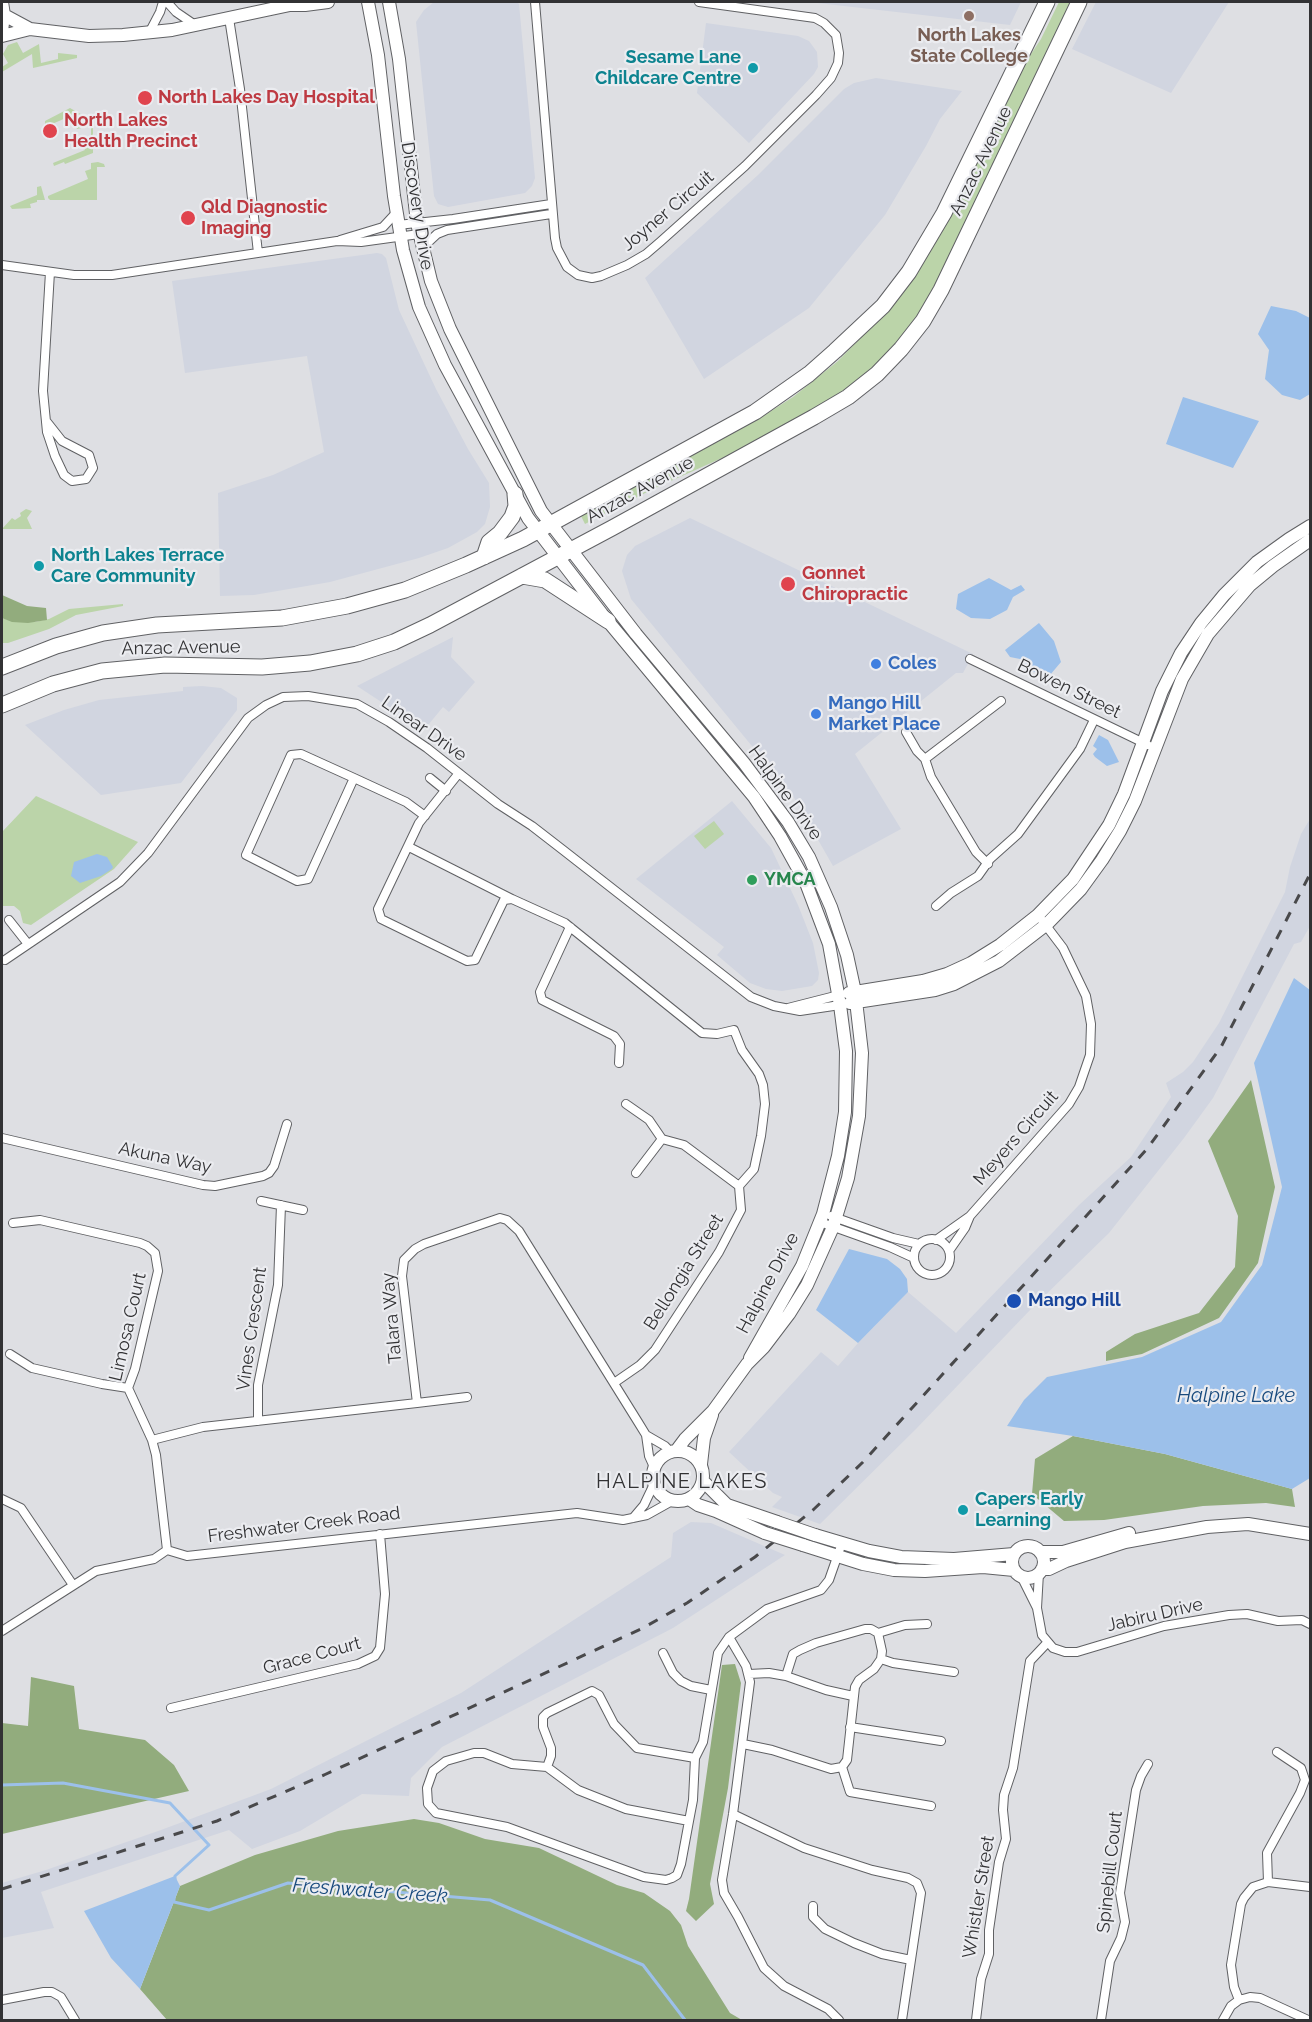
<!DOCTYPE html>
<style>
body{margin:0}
#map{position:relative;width:1312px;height:2022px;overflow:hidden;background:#dedfe3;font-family:Raleway,sans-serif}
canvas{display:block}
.frame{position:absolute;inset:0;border:3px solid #323234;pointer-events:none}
</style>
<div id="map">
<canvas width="1312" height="2022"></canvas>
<div class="frame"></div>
</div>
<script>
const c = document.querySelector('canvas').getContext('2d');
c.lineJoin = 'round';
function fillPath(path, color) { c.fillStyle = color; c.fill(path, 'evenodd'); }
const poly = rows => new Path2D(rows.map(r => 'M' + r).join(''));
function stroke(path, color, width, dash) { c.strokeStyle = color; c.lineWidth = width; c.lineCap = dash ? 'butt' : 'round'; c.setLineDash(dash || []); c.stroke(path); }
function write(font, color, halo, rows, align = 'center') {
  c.font = font + ' Raleway,sans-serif'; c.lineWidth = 4.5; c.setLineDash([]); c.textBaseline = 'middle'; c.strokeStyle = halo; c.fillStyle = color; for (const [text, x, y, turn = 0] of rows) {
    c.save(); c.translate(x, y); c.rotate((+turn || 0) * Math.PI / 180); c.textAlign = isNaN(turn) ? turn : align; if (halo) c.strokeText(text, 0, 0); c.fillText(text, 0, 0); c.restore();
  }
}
const built = poly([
 [434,2,517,2,519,4,535,178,532,186,525,193,448,207,438,204,434,196,416,22,424,10],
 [809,2,808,2,1021,2,1010,25],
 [1096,2,1229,2,1171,93,1072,49],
 [706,23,798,36,809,41,817,52,818,67,814,74,749,143,697,93],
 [876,78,962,91,940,119,926,146,885,215,809,308,704,379,645,278,758,175,844,89,854,83],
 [377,253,382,254,386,258,399,310,436,389,468,449,489,483,490,507,485,524,477,532,448,548,419,558,330,582,254,595,220,596,218,493,273,475,324,452,307,356,185,373,172,281],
 [690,518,973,654,963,673,956,673,855,754,901,829,833,866,793,796,631,599,622,571,627,555,635,546],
 [453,637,451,657,475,682,449,712,443,707,424,730,357,686],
 [202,686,221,688,237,698,237,710,181,783,101,795,25,725,64,710,99,700,183,691,183,687],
 [732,801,771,848,798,905,813,943,819,973,818,980,812,986,782,991,766,989,750,983,717,955,724,947,636,879],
 [1310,819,1310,926,1301,942,1294,944,1213,1098,1184,1138,1109,1233,1031,1309,916,1429,820,1524,772,1507,782,1497,773,1493,729,1452,821,1352,838,1366,858,1343,908,1292,956,1333,1079,1205,1131,1157,1171,1097,1166,1083,1183,1072,1193,1062,1219,1023,1285,892,1290,867,1301,834],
 [691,1522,711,1523,785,1555,673,1628,442,1747,411,1778,409,1796,362,1794,300,1831,252,1849,229,1830,41,1892,54,1928,2,1938,2,1883,46,1870,161,1830,271,1789,461,1693,671,1557,673,1533]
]);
const green = poly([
 [1059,2,1072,2,930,298,918,317,886,356,843,393,740,450,653,489,585,524,581,516,757,420,793,397,838,361,878,320,919,268,941,234,1025,63,1041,39],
 [17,42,23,53,39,44,41,63,58,59,58,53,77,55,77,58,33,68,32,54,2,72,2,67,8,63,3,54,8,45],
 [70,108,86,117,85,118,93,123,93,153,65,164,64,162,54,166,53,163,85,150,84,147,91,142,91,126,77,129,75,126,85,122,83,117,73,121,73,115,45,127,45,121],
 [98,162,104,164,105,167,97,167,97,200,50,200,48,198,48,196,88,179,85,171,91,169,91,163],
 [41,186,45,200,37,200,37,202,30,204,31,208,12,209,10,206,37,195,37,187],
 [26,509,32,511,27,518,32,529,2,529,12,518,15,520,21,516,20,513],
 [123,604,123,606,76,615,49,629,8,643,2,643,2,618,15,622,35,622,49,619,69,609],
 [36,796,138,842,114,869,31,925,23,923,20,911,14,906,2,906,2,832],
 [714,821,724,834,705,849,694,836]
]);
const forest = poly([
 [2,595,27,606,46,608,47,620,28,623,12,622,2,618],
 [1251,1080,1275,1187,1258,1263,1219,1318,1142,1354,1106,1361,1106,1352,1135,1334,1199,1313,1235,1267,1238,1216,1208,1141],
 [1073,1436,1165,1454,1292,1489,1295,1507,1266,1503,1203,1506,1104,1520,1064,1521,1032,1494,1035,1459],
 [735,1664,741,1683,728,1788,710,1884,714,1904,696,1921,686,1911,689,1899,722,1665],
 [31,1677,74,1686,79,1729,145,1740,174,1765,189,1791,2,1834,2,1723,28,1726],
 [414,1819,439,1823,485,1839,539,1848,617,1885,644,1893,670,1911,681,1925,688,1946,730,2013,742,2020,167,2020,140,1989,180,1886,255,1855,338,1831]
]);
const water = poly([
 [1271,306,1296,311,1310,318,1310,394,1300,400,1282,395,1265,379,1269,350,1258,334],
 [1183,397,1259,421,1233,468,1166,444],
 [989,578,1011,590,1021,585,1025,590,1013,597,1007,610,990,619,971,618,956,609,958,594],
 [1039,623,1054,641,1061,662,1050,675,1024,670,1025,660,1010,657,1005,650],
 [1099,735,1108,740,1119,762,1107,766,1095,757,1093,754,1097,749,1093,746],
 [97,854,107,857,113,867,112,869,101,876,80,883,71,876,74,862],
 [1294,978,1310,990,1310,1478,1292,1489,1165,1454,1073,1436,1007,1426,1024,1400,1047,1377,1142,1357,1221,1322,1262,1265,1282,1187,1254,1063],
 [849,1249,887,1259,900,1269,907,1279,908,1292,858,1343,816,1310],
 [175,1876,180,1886,140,1989,111,1958,84,1911]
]);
const stream = poly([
 [2,1785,63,1783,170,1803,209,1845,175,1876,175,1879],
 [174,1898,174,1902,209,1910,288,1883,490,1900,643,1965,685,2020]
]);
const street = poly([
 [167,2,176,12,195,25],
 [535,2,555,238,557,248,567,267,578,275,592,278,601,276,627,265,646,254,660,242,745,166,816,95,831,78,838,63,839,53,836,35,824,23,815,18,699,2],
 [229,18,240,89,258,253],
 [149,33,160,12,163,2],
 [398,225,453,219,551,204],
 [340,240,383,227,396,213],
 [422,248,437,234,447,230,551,214],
 [2,265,74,275,112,275,337,241,361,242,419,234],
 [47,422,62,441,89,455,93,468,86,479,72,481,64,475,55,456,47,432,43,391,50,272],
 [970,659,1148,745],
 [906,732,917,751,925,759,931,777,976,852,988,864],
 [925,759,1001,701],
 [459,773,419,823,378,909,381,919,467,961,475,960,504,900,512,899,565,923,702,1033,717,1034,734,1030,742,1050,759,1074,763,1085,765,1104,761,1136,754,1169,739,1186,741,1210,719,1252,655,1350,640,1365,614,1383],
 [354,778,308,879,297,881,246,855,291,755,301,754,354,778,406,802,425,816],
 [430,778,446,791],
 [409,847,512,899],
 [936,906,951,893,978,876,990,859,1018,834,1080,749,1094,720],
 [9,920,28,944],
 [570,927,540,992,542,1000,614,1036,620,1044,619,1063],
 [5,960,120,882,148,853,248,718,266,705,283,697,308,696,357,704,389,722,427,748,498,804,532,826,563,850,751,997,774,1006,800,1011,840,1005],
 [788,1008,839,995],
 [626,1104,649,1120,662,1139,684,1145,739,1186],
 [2,1138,203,1185,215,1186,263,1176,269,1173,274,1166,287,1124],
 [636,1173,662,1139],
 [261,1201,303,1210],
 [831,1216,893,1238,919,1244],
 [820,1222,890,1247,914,1258],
 [13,1223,40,1220,140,1243,147,1246,155,1253,158,1271,135,1369,128,1388,152,1440,156,1455,167,1550],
 '914 1257a18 18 0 1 1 36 0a18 18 0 1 1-36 0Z',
 [936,1240,970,1216],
 [949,1251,965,1228,970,1216,1069,1104,1079,1087,1090,1055,1091,1024,1086,996,1063,948,1038,915],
 [10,1354,32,1368,102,1384,128,1388],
 [417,1403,467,1397],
 [258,1421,258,1385,278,1285,281,1205],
 [646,1435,665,1446,671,1452],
 [152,1440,203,1427,417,1403,402,1276,404,1260,415,1249,424,1244,500,1218,507,1220,519,1231,638,1422,646,1435,649,1456,654,1467],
 [2,1499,21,1508,73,1585],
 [633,1518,644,1505,654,1484],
 [1039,1573,1037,1608,1042,1635,1053,1648,1065,1652,1077,1652,1164,1626,1229,1615,1247,1614,1278,1621,1302,1620,1310,1624],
 [1021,1576,1037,1608],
 [2,1631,96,1571,154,1559,167,1550,187,1556,577,1513,623,1520,647,1515,672,1501],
 [878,1633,905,1625,927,1624],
 [729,1637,746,1666,750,1682,733,1814,722,1880,724,1893,738,1917,764,1968,784,1986,828,2009,839,2020],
 [663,1653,673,1673,681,1681,691,1686,711,1690],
 [881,1659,893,1663,954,1672],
 [749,1674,769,1673,786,1676,826,1690,853,1696],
 [171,1708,358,1664,375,1656,380,1648,385,1594,380,1534],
 [850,1727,941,1741],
 [743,1744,772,1750,831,1769,842,1767,847,1760,855,1687,859,1680,874,1669,881,1659,882,1651,878,1633,871,1629,865,1629,816,1643,800,1650,793,1654,786,1676],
 [547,1767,551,1756,551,1748,543,1727,543,1717,547,1713,592,1691,599,1695,614,1724,637,1748,695,1758],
 [842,1767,850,1792,931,1806],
 [733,1814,804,1848,872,1870,908,1878,917,1883,921,1893,902,2020],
 [689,1821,626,1809,578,1790,547,1767,512,1764,484,1753,474,1753,446,1761,433,1771,427,1788,428,1804,436,1813,507,1827,644,1877,666,1880,672,1878,677,1875,681,1864,689,1821,693,1800,695,1758,703,1742,718,1653,729,1637,767,1609,821,1590,829,1580,842,1543],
 [1268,1882,1267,1853,1300,1793,1305,1780,1301,1768,1277,1752],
 [813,1906,813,1917,825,1929,854,1943,882,1954,911,1960],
 [2,2000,44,1992,52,1992,61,1997,75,2020],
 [1239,2000,1234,1987,1231,1965,1241,1904,1244,1898,1253,1887,1268,1882,1310,1887],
 [976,2020,981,1979,989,1954,989,1930,999,1862,1006,1839,1003,1810,1004,1795,1013,1768,1030,1661,1047,1643],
 [1101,2020,1110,1961,1121,1938,1125,1922,1120,1893,1136,1790,1141,1776,1148,1764],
 [1223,2020,1231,2006,1239,2000,1250,1997,1260,1998,1308,2020]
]);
const secondary = poly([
 [368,2,378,55,394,196,403,250,419,307,445,365,528,518,602,614,754,797,780,836,806,883,829,944,840,1005,846,1051,845,1112,838,1156,823,1214,802,1266,750,1358],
 [389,2,399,59,417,223,431,281,450,329,541,511,636,634,744,763,788,822,809,857,831,907,847,955,855,992,862,1053,859,1116,848,1178,833,1227,807,1285,789,1314,764,1347,747,1364,713,1411,685,1439,676,1451],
 [4,15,30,29,89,36,123,35,172,30,290,5,305,5,328,2],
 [2,31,4,15,2,2],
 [2,36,30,29],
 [849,993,923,981,947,974,971,963,1000,945,1038,915,1073,879,1109,825,1124,794,1162,691,1181,653,1201,623,1224,595,1257,562,1289,539,1310,526],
 [850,1003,935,990,954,984,999,961,1047,924,1081,889,1102,860,1120,831,1135,801,1182,679,1208,634,1250,585,1273,566,1310,540],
 '653 1476a25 25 0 1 1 50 0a25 25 0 1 1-50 0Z',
 [701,1464,704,1438,712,1415],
 [703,1481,727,1505,777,1522],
 [689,1499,698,1505,716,1511,765,1533],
 [815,1535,869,1551,901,1557,954,1559,1014,1554],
 [803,1545,863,1564,894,1570,925,1571,983,1567,1014,1570],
 '1012 1562a16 16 0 1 1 32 0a16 16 0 1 1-32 0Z',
 [1040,1552,1063,1552,1129,1533],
 [1042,1569,1049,1569,1066,1561,1125,1542,1207,1527,1248,1524,1310,1534]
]);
const highway = poly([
 [484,557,489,542,500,533,512,517,516,506,515,494],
 [522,576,545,580,608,621],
 [2,667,56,646,103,633,157,625,282,618,347,606,405,590,466,565,523,539,755,412,809,374,835,351,883,306,909,272,944,213,1047,2],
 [2,705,53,684,102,671,165,665,262,667,310,663,357,654,394,642,430,625,612,528,814,417,848,397,877,374,901,349,923,321,941,290,1079,2]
]);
const rail = poly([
 [2,1889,217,1821,324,1775,643,1628,687,1603,755,1557,813,1510,863,1462,1147,1149,1221,1047,1310,874]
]);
const secondaryBridge = poly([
 [777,1522,815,1535],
 [765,1533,803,1545]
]);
const markers = [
 [969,16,6,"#8d6e63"],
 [753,68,6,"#0f9aa8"],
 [145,98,8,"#e0444e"],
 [50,131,8,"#e0444e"],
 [188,218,8,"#e0444e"],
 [39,566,6,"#0f9aa8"],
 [788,584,8,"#e0444e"],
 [876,664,6,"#3f7fe0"],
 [816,714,6,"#3f7fe0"],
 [752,880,6,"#2e9e5b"],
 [1014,1301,8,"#1a4fb4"],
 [963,1510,6,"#0f9aa8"]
];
const educationNames = [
 ["North Lakes",969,36],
 ["State College",969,57]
];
const cultureNames = [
 ["Sesame Lane",741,58,"right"],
 ["Childcare Centre",741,79,"right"],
 ["North Lakes Terrace",51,556],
 ["Care Community",51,577],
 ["Capers Early",975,1500],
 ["Learning",975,1521]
];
const healthNames = [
 ["North Lakes Day Hospital",158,98],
 ["North Lakes",64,121],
 ["Health Precinct",64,142],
 ["Qld Diagnostic",201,208],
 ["Imaging",201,229],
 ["Gonnet",802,574],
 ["Chiropractic",802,595]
];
const streetNames = [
 ["Anzac Avenue",981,161,-64],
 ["Discovery Drive",417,206,81],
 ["Joyner Circuit",668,211,-40],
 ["Anzac Avenue",640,490,-29],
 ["Anzac Avenue",181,648,-1],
 ["Bowen Street",1069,689,26],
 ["Linear Drive",424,729,35],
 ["Halpine Drive",785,793,54],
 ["Meyers Circuit",1016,1138,-49],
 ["Akuna Way",165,1158,12],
 ["Bellongia Street",684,1272,-58],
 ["Halpine Drive",768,1283,-62],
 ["Talara Way",392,1318,-95],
 ["Limosa Court",128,1327,-77],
 ["Vines Crescent",252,1329,-82],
 ["Freshwater Creek Road",304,1525,-7],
 ["Jabiru Drive",1155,1615,-13],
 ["Grace Court",312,1656,-15],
 ["Spinebill Court",1110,1872,-84],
 ["Whistler Street",979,1897,-81]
];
const shopNames = [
 ["Coles",888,664],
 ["Mango Hill",828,704],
 ["Market Place",828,725]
];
const leisureNames = [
 ["YMCA",764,880]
];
const transitNames = [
 ["Mango Hill",1028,1301]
];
const waterNames = [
 ["Halpine Lake",1236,1396],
 ["Freshwater Creek",370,1891,4]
];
const neighbourhoodNames = [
 ["HALPINE LAKES",682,1482]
];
fillPath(built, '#d1d5e0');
fillPath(green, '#bbd4a9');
fillPath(forest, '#92ac7d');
fillPath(water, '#9cc0ea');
stroke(stream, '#9cc0ea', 3);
stroke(street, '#606164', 10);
stroke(secondary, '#606164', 14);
stroke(highway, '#606164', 17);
stroke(street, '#fff', 8);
stroke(secondary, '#fff', 12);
stroke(highway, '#fff', 15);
stroke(rail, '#49494b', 3, [10, 10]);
stroke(secondaryBridge, '#606164', 14, []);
stroke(secondaryBridge, '#fff', 12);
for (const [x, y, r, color] of markers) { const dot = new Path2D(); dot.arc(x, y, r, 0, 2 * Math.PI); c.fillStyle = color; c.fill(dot); stroke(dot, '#ebecf0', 2); }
write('bold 18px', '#785e54', '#ebecf0', educationNames);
write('bold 18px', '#0d838f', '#ebecf0', cultureNames, 'left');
write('bold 18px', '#be3a42', '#ebecf0', healthNames, 'left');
write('18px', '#323234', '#ebecf0', streetNames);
write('bold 18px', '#366cbe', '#ebecf0', shopNames, 'left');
write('bold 18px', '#27864d', '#ebecf0', leisureNames, 'left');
write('bold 18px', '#164399', '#ebecf0', transitNames, 'left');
write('italic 20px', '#194b7e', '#ebecf0', waterNames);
c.letterSpacing = '1.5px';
write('20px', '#323234', '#ebecf0', neighbourhoodNames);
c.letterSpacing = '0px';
</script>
